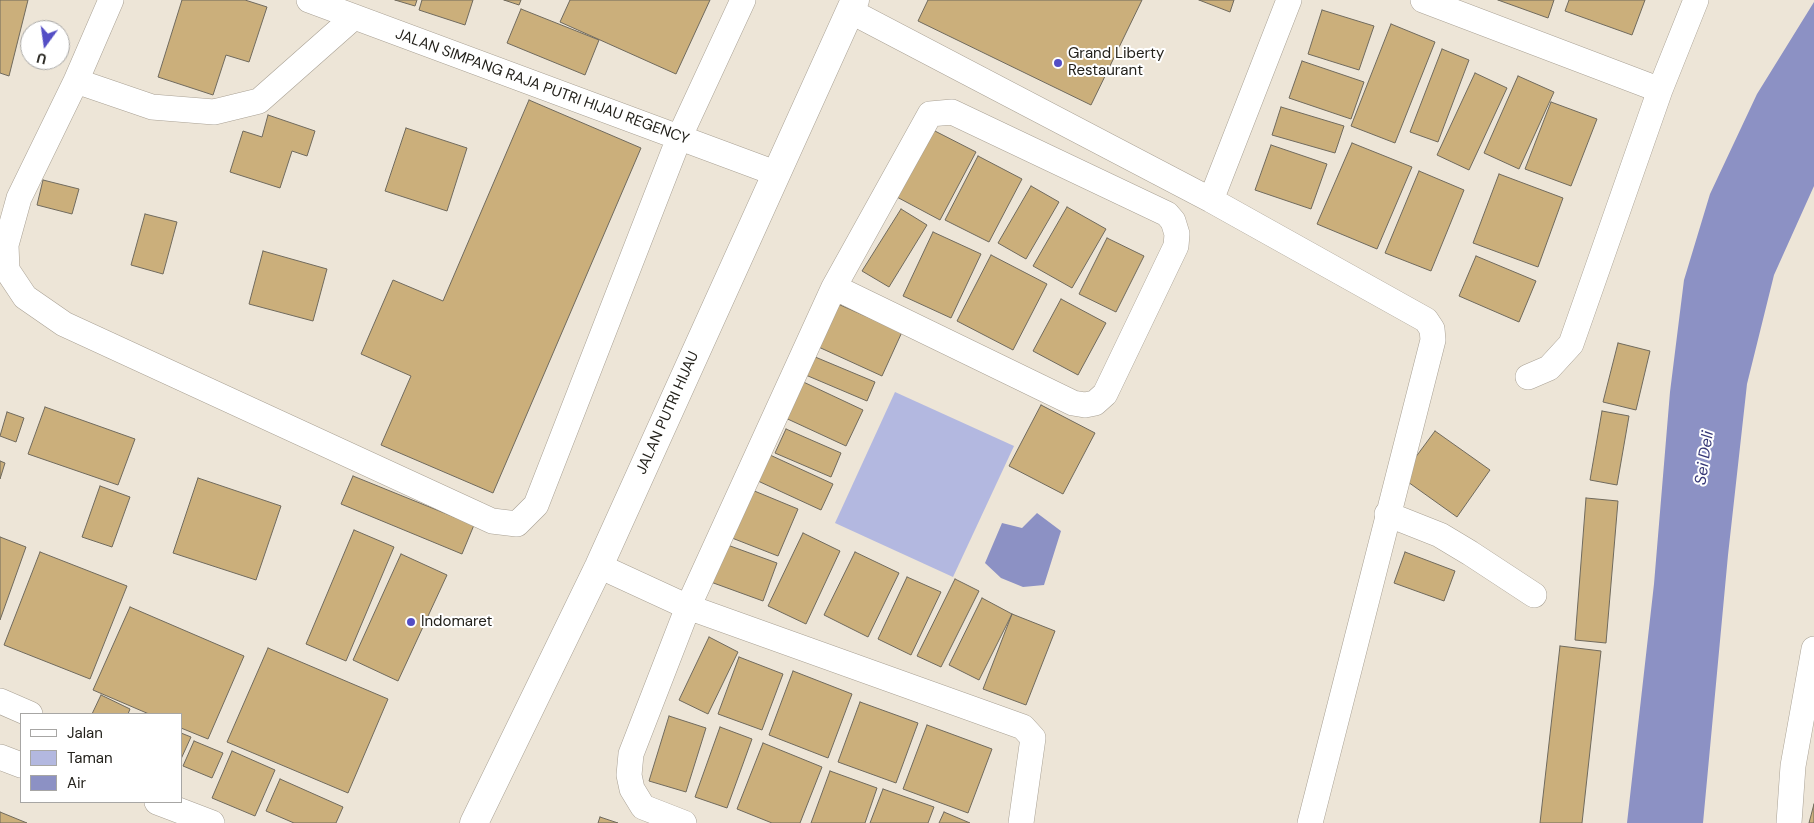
<!DOCTYPE html>
<style>
body{margin:0}
#map{position:relative;width:1814px;height:823px;overflow:hidden;background:#ede5d7;font-family:"DM Sans",sans-serif}
canvas{display:block}
.legend{position:absolute;left:20px;top:713px;width:162px;height:90px;box-sizing:border-box;background:#fff;border:1px solid #a7a6a4;margin:0;padding:6px 9px;list-style:none;font-size:15px;color:#23211b}
.legend li{display:flex;align-items:center;gap:10px;height:25px}
.legend b{width:25px;border:1px solid #a7a6a4}
.north{position:absolute;left:20px;top:20px;width:50px;height:50px;box-sizing:border-box;background:#fff;border:1px solid #a7a6a4;border-radius:50%;rotate:194deg;font-size:14px;font-weight:700;line-height:20px;text-align:center;color:#23211b}
.north::after{content:'';display:block;margin:auto;width:18px;height:22px;background:#544ec5;clip-path:polygon(50% 0,100% 100%,50% 72%,0 100%)}
</style>
<div id="map">
<canvas width="1814" height="823"></canvas>
<ul class="legend">
<li><b style="height:6px;background:#fff"></b>Jalan</li>
<li><b style="height:14px;background:#b3b8e0"></b>Taman</li>
<li><b style="height:14px;background:#8c91c4"></b>Air</li>
</ul>
<div class="north">U</div>
</div>
<script>
const c = document.querySelector('canvas').getContext('2d');
c.lineJoin = 'round';
function fillPath(path, color) { c.fillStyle = color; c.fill(path, 'evenodd'); }
const poly = rows => new Path2D(rows.map(r => 'M' + r).join(''));
function stroke(path, color, width, dash) { c.strokeStyle = color; c.lineWidth = width; c.lineCap = dash ? 'butt' : 'round'; c.setLineDash(dash || []); c.stroke(path); }
function write(font, color, halo, rows, align = 'center') {
  c.font = font + ' "DM Sans",sans-serif'; c.lineWidth = 4; c.setLineDash([]); c.textBaseline = 'middle'; c.strokeStyle = halo; c.fillStyle = color; for (const [text, x, y, turn = 0] of rows) {
    c.save(); c.translate(x, y); c.rotate((+turn || 0) * Math.PI / 180); c.textAlign = isNaN(turn) ? turn : align; if (halo) c.strokeText(text, 0, 0); c.fillText(text, 0, 0); c.restore();
  }
}
const green = poly([
 [895,392,1014,446,953,577,835,523]
]);
const water = poly([
 [1814,2,1814,186,1774,275,1747,384,1728,555,1703,823,1627,823,1654,584,1670,392,1684,280,1710,194,1757,94],
 [1037,513,1061,531,1044,585,1023,587,1001,578,985,563,1002,523,1022,528]
]);
const building = poly([
 [0,0,28,0,9,76,0,73,0,0],
 [182,0,245,0,267,7,249,62,226,55,213,95,158,77,182,0],
 [395,0,417,0,415,6,395,0],
 [422,0,473,0,465,25,419,10,422,0],
 [504,0,521,0,519,5,504,0],
 [570,0,710,0,676,74,560,22,570,0],
 [928,0,1142,0,1091,105,918,21,928,0],
 [1199,0,1234,0,1230,12,1199,0],
 [1498,0,1554,0,1548,18,1498,0],
 [1569,0,1645,0,1632,35,1565,11,1569,0],
 [521,9,599,40,585,75,507,43,521,9],
 [1322,10,1374,26,1359,70,1308,54,1322,10],
 [1391,24,1435,42,1395,143,1351,126,1391,24],
 [1442,49,1469,60,1438,142,1410,132,1442,49],
 [1302,61,1364,82,1351,119,1289,98,1302,61],
 [1475,73,1507,88,1469,170,1437,155,1475,73],
 [1518,76,1554,92,1519,169,1484,153,1518,76],
 [529,100,641,148,493,493,381,445,411,376,361,354,393,280,443,301,529,100],
 [1551,102,1597,119,1571,186,1525,169,1551,102],
 [1281,107,1344,126,1335,153,1272,135,1281,107],
 [268,115,315,131,307,156,292,151,280,188,230,172,243,131,262,137,268,115],
 [406,128,467,148,447,211,385,191,406,128],
 [931,129,976,152,940,220,895,196,931,129],
 [1352,143,1412,167,1377,249,1317,224,1352,143],
 [1271,145,1327,164,1311,209,1255,190,1271,145],
 [978,156,1022,179,989,242,945,220,978,156],
 [1419,171,1464,190,1431,271,1385,253,1419,171],
 [1499,174,1563,198,1538,267,1473,243,1499,174],
 [43,180,79,189,72,214,37,205,43,180],
 [1031,186,1059,202,1026,259,998,243,1031,186],
 [1067,207,1106,229,1072,288,1033,266,1067,207],
 [901,209,927,225,889,287,862,271,901,209],
 [145,214,177,222,163,274,131,265,145,214],
 [933,232,981,254,951,318,903,296,933,232],
 [1107,238,1144,256,1116,312,1079,294,1107,238],
 [263,251,327,269,313,321,249,304,263,251],
 [991,255,1047,284,1013,350,957,321,991,255],
 [1476,256,1536,281,1519,322,1459,296,1476,256],
 [1061,299,1106,323,1078,375,1033,351,1061,299],
 [831,301,902,332,882,376,812,344,831,301],
 [1618,343,1650,351,1636,410,1603,402,1618,343],
 [808,354,875,382,867,401,801,373,808,354],
 [797,379,863,410,846,446,779,415,797,379],
 [1041,405,1095,433,1063,494,1009,466,1041,405],
 [45,407,135,439,118,485,28,454,45,407],
 [1602,411,1629,416,1617,485,1590,480,1602,411],
 [7,412,24,418,16,442,0,436,7,412],
 [786,429,841,453,831,477,775,453,786,429],
 [1435,431,1490,470,1457,517,1401,477,1435,431],
 [770,455,833,484,821,510,758,481,770,455],
 [0,461,5,463,0,479,0,461],
 [353,476,474,525,462,554,341,504,353,476],
 [198,478,281,506,256,580,173,553,198,478],
 [100,486,130,497,112,547,82,537,100,486],
 [752,490,798,509,778,556,732,538,752,490],
 [1586,498,1618,501,1606,643,1575,640,1586,498],
 [354,530,394,547,346,661,306,644,354,530],
 [803,533,840,551,806,624,768,606,803,533],
 [0,537,26,547,0,620,0,537],
 [722,543,777,563,763,601,708,581,722,543],
 [40,552,127,586,90,679,4,645,40,552],
 [855,552,899,573,868,637,824,615,855,552],
 [1405,552,1455,571,1444,601,1394,583,1405,552],
 [401,554,447,575,398,681,353,660,401,554],
 [907,577,941,592,911,655,878,639,907,577],
 [955,579,979,591,941,667,917,656,955,579],
 [982,598,1012,614,979,680,949,665,982,598],
 [130,607,244,656,208,739,181,728,181,714,149,714,93,690,130,607],
 [1012,614,1055,631,1026,705,983,689,1012,614],
 [709,637,738,652,708,714,679,700,709,637],
 [1560,646,1601,651,1582,823,1540,823,1560,646],
 [268,648,388,699,348,793,227,742,268,648],
 [739,657,783,674,762,730,718,714,739,657],
 [793,671,852,694,828,758,769,735,793,671],
 [101,695,130,709,128,714,92,714,101,695],
 [860,702,918,723,896,783,838,762,860,702],
 [669,716,706,728,686,792,649,781,669,716],
 [927,725,992,749,968,813,903,789,927,725],
 [720,727,752,739,727,808,695,797,720,727],
 [181,733,191,737,181,759,181,733],
 [194,741,223,753,212,778,183,766,194,741],
 [763,743,822,767,800,823,772,823,737,809,763,743],
 [232,751,275,770,255,816,212,798,232,751],
 [830,771,877,788,865,823,811,823,830,771],
 [280,779,343,807,336,823,294,823,266,811,280,779],
 [883,789,934,807,928,823,870,823,883,789],
 [1814,804,1814,823,1809,823,1814,804],
 [0,812,27,823,0,823,0,812],
 [944,812,970,823,939,823,944,812],
 [600,817,618,823,598,823,600,817]
]);
const street = poly([
 [111,0,76,81,19,198,6,245,7,270,25,297,64,324,492,521,517,524,536,505,679,138,743,0],
 [309,0,775,173],
 [1423,0,1660,90],
 [850,11,1211,200,1426,320,1432,329,1433,340,1310,823],
 [76,81,152,107,214,112,259,101,354,17],
 [1211,200,1289,0],
 [1528,377,1549,368,1571,344,1660,90,1696,0],
 [1387,514,1440,535,1470,553,1534,595],
 [599,566,688,607,1023,727,1033,738,1021,823],
 [0,701,30,714],
 [0,757,21,765],
 [157,802,212,823],
 [684,823,643,807,632,789,629,775,631,754,688,607,834,287,930,114,952,112,1167,214,1173,221,1177,234,1176,246,1105,394,1095,403,1085,405,1073,403,834,287],
 [1789,823,1793,766,1814,649]
]);
const primary = poly([
 [474,823,599,566,855,0]
]);
const markers = [
 [1058,63,5,"#544ec5"],
 [411,622,5,"#544ec5"]
];
const poiNames = [
 ["Grand Liberty",1068,54],
 ["Restaurant",1068,71],
 ["Indomaret",421,622]
];
const streetNames = [
 ["JALAN SIMPANG RAJA PUTRI HIJAU REGENCY",542,87,20],
 ["JALAN PUTRI HIJAU",668,413,-66]
];
const waterNames = [
 ["Sei Deli",1705,458,-82]
];
fillPath(green, '#b3b8e0');
fillPath(water, '#8c91c4');
fillPath(building, '#cbaf7b');
stroke(building, '#706a5d', 1);
stroke(street, '#a9a194', 26);
stroke(primary, '#a9a194', 29);
stroke(street, '#fff', 25);
stroke(primary, '#fff', 28);
for (const [x, y, r, color] of markers) { const dot = new Path2D(); dot.arc(x, y, r, 0, 2 * Math.PI); c.fillStyle = color; c.fill(dot); stroke(dot, '#fff', 2); }
write('15px', '#23211b', '#fff', poiNames, 'left');
write('15px', '#23211b', '#fff', streetNames);
write('italic 16px', '#373877', '#fff', waterNames);
</script>
